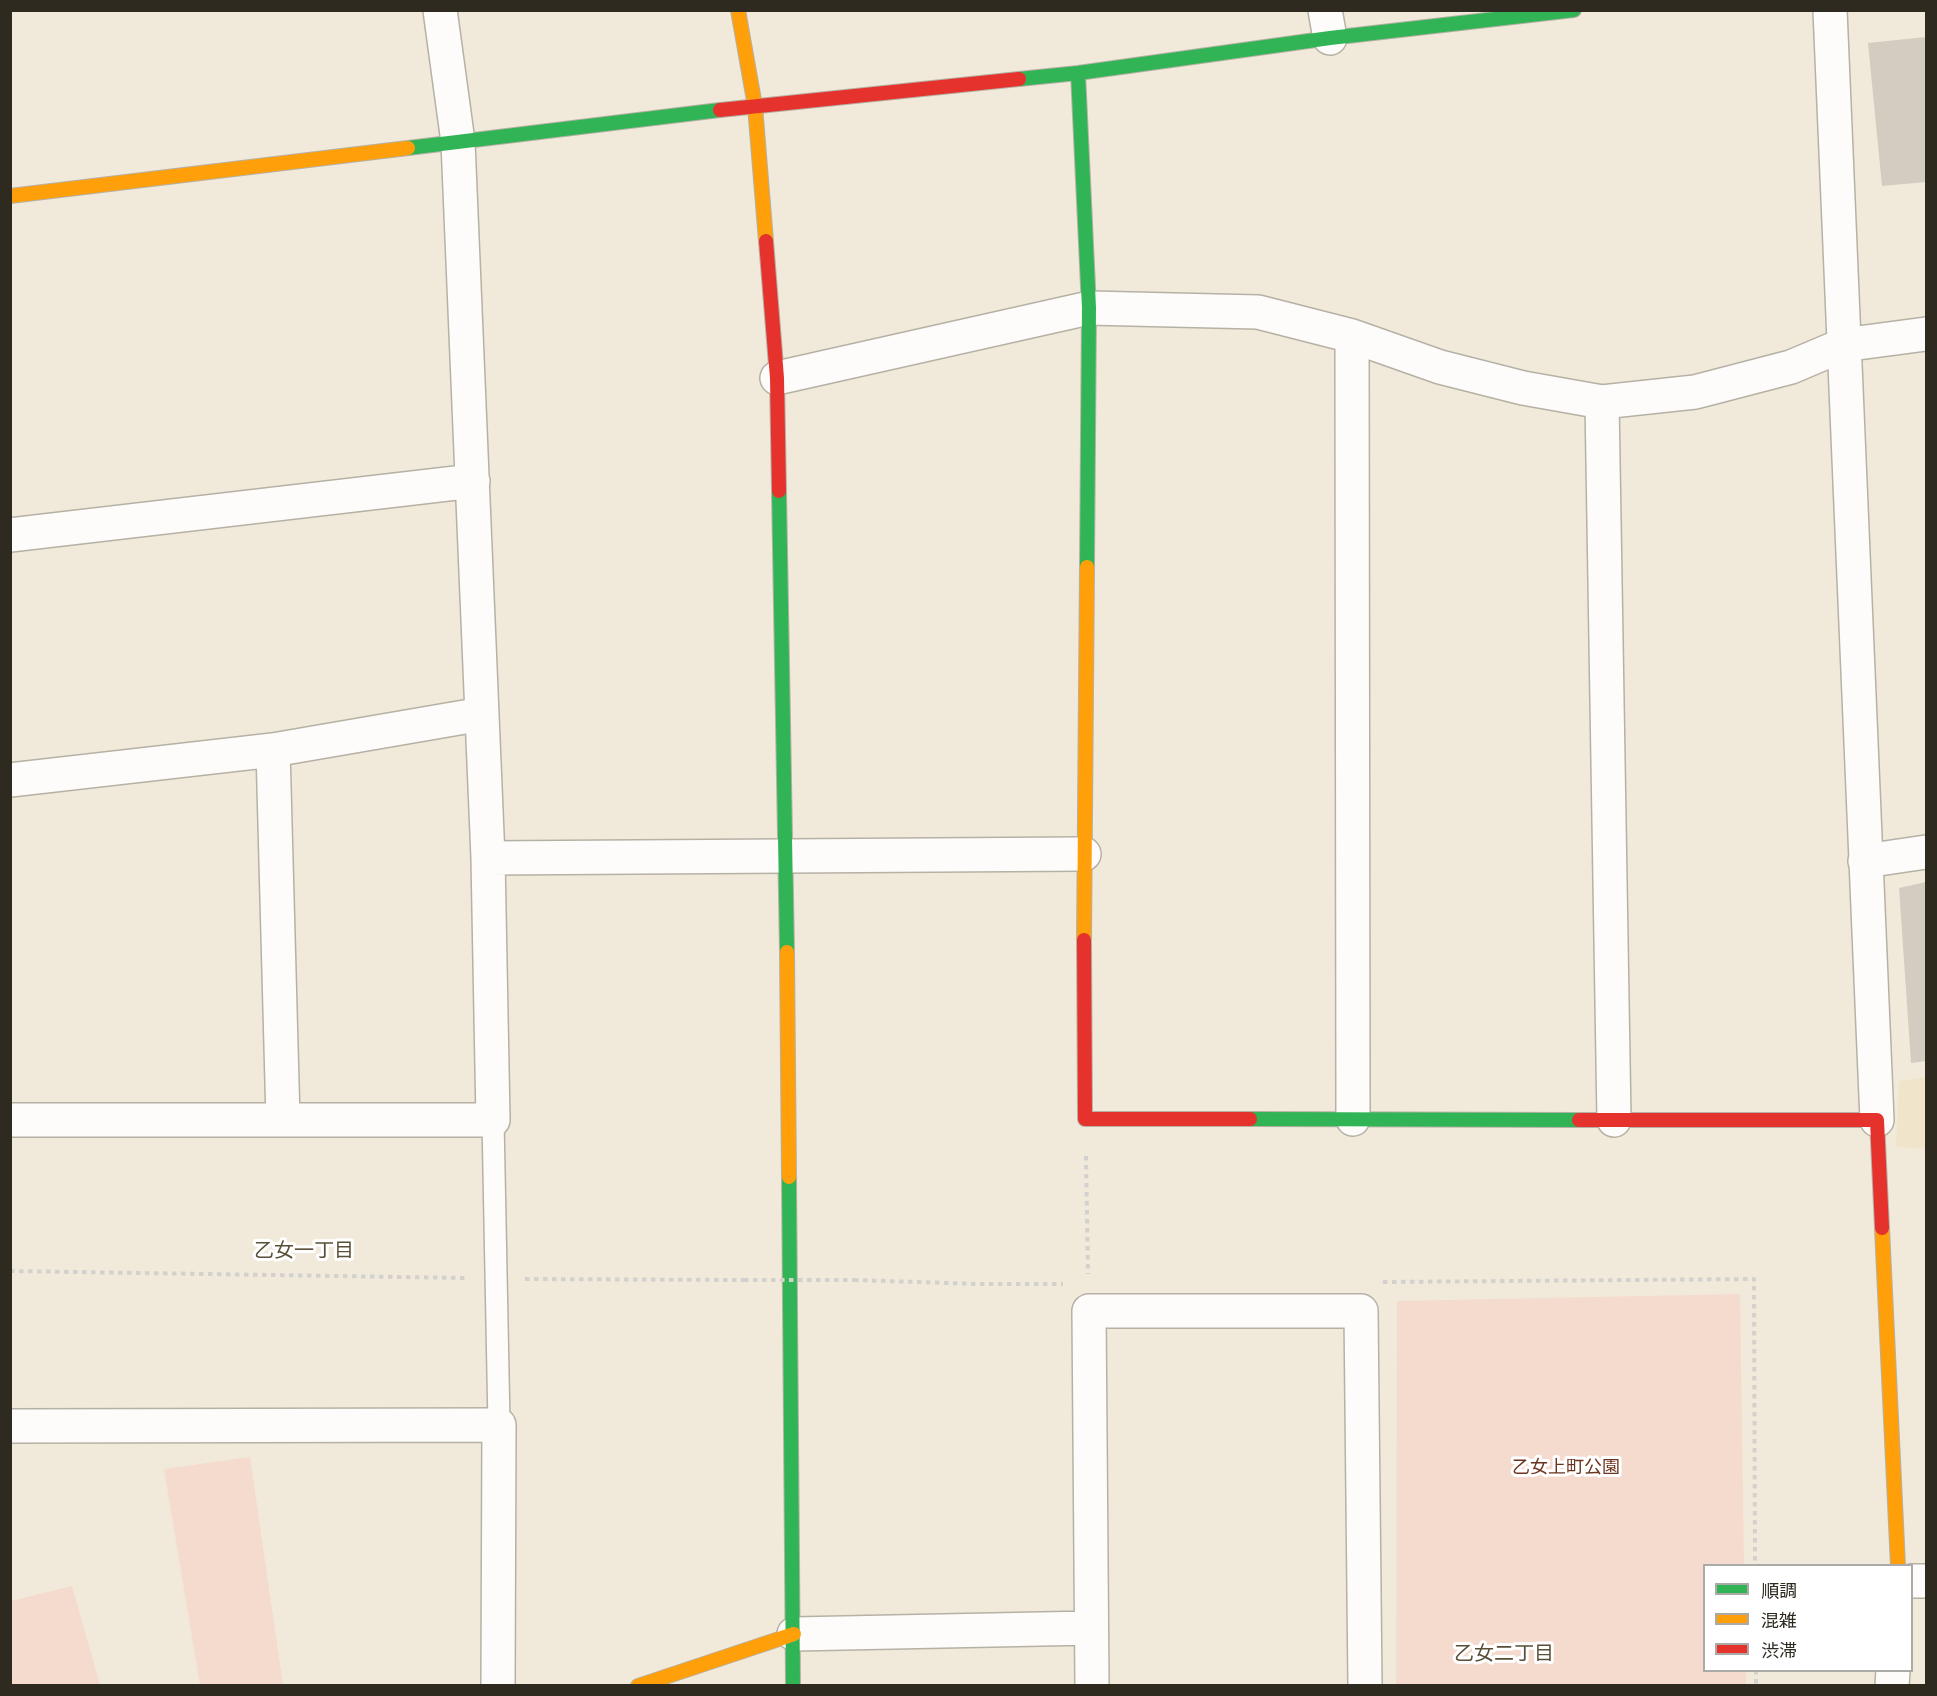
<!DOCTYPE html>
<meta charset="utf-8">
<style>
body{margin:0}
#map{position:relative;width:1937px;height:1696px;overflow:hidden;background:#f1eadb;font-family:Arial,"Noto Sans JP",sans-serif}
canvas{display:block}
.frame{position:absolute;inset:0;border:12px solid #2e2a20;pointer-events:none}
.legend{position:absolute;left:1703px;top:1564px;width:210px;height:108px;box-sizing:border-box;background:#fff;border:2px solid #abaaa6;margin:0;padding:8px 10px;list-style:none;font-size:18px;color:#2e2a20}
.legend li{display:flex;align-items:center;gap:12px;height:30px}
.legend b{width:30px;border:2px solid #abaaa6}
</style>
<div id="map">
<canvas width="1937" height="1696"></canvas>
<div class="frame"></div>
<ul class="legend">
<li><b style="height:8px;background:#30b455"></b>順調</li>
<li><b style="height:8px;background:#ff9f0a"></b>混雑</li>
<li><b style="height:8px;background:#e5322d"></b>渋滞</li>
</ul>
</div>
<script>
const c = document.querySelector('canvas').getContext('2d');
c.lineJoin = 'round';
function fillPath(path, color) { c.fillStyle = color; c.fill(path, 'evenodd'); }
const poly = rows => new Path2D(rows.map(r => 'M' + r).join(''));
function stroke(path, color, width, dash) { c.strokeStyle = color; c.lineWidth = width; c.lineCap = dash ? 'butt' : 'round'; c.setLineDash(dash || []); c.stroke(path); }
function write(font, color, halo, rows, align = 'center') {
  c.font = font + ' Arial,"Noto Sans JP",sans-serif'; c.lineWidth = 6; c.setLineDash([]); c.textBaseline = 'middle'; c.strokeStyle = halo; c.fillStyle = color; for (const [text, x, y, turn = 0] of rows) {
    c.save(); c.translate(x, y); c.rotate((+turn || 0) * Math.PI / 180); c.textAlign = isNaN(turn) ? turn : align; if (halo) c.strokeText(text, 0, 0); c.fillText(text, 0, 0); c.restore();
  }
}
const built = poly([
 [1926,1077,1926,1149,1896,1147,1899,1081]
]);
const green = poly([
 [1740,1294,1744,1565,1704,1566,1704,1670,1746,1671,1746,1685,1396,1685,1397,1301],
 [250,1457,283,1685,200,1685,164,1469],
 [72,1586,100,1685,11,1685,11,1601]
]);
const building = poly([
 [1926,37,1926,182,1882,186,1868,43],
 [1926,882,1926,1061,1911,1063,1899,888]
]);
const path = poly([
 [1086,1156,1088,1274],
 [10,1271,467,1278],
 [525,1279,744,1280],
 [854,1280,979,1284,1063,1284],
 [1383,1282,1754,1279,1755,1566],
 [1756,1670,1756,1686]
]);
const lane = poly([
 [493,1120,499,1425]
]);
const street = poly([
 [1325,10,1330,38],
 [1830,10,1877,1120],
 [1352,336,1353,1119],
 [777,378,1089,308,1258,312,1352,336,1440,367,1523,388,1602,402,1695,392,1791,367,1843,345,1926,334],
 [1602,402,1614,1120],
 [10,535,473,481],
 [273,750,283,1120],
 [10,780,273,750,482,714],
 [488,858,1084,854],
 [1865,861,1926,852],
 [10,1120,493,1120,488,858,458,142,440,10],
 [10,1426,499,1425,498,1686],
 [1912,1581,1926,1581],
 [794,1634,1091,1628],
 [1092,1686,1089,1311,1361,1311,1365,1686],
 [1892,1686,1893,1670]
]);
const fast = poly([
 [1078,73,1089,308,1087,567],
 [1019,79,1078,73,1330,38,1574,10],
 [408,148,720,110],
 [779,491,787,952],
 [1250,1119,1579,1120],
 [789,1177,793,1686]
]);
const slow = poly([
 [738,10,755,106,766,241],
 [10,196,408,148],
 [1084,940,1087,567],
 [787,952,789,1177],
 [1882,1228,1898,1566],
 [638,1686,794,1634]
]);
const jam = poly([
 [720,110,1019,79],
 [766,241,777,378,779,491],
 [1084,940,1085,1119,1250,1119],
 [1579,1120,1877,1120,1882,1228]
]);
const pathBridge = poly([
 [744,1280,854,1280]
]);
const parkNames = [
 ["乙女上町公園",1566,1468]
];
const neighbourhoodNames = [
 ["乙女一丁目",304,1251],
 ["乙女二丁目",1504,1654]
];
fillPath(built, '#f0e4cb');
fillPath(green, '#f5dbcd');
fillPath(building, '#d3ccc1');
stroke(lane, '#b6b1a5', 24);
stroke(street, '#b6b1a5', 36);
stroke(fast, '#b6b1a5', 16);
stroke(slow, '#b6b1a5', 16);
stroke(jam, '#b6b1a5', 16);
stroke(path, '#d3d1cd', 4, [4.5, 4.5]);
stroke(lane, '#fdfcfa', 21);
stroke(street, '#fdfcfa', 33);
stroke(fast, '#30b455', 14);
stroke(slow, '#ff9f0a', 14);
stroke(jam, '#e5322d', 14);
stroke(pathBridge, '#d3d1cd', 4, [4.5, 4.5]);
write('18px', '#6b331e', '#fff', parkNames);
write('20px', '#594f38', '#fff', neighbourhoodNames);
</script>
